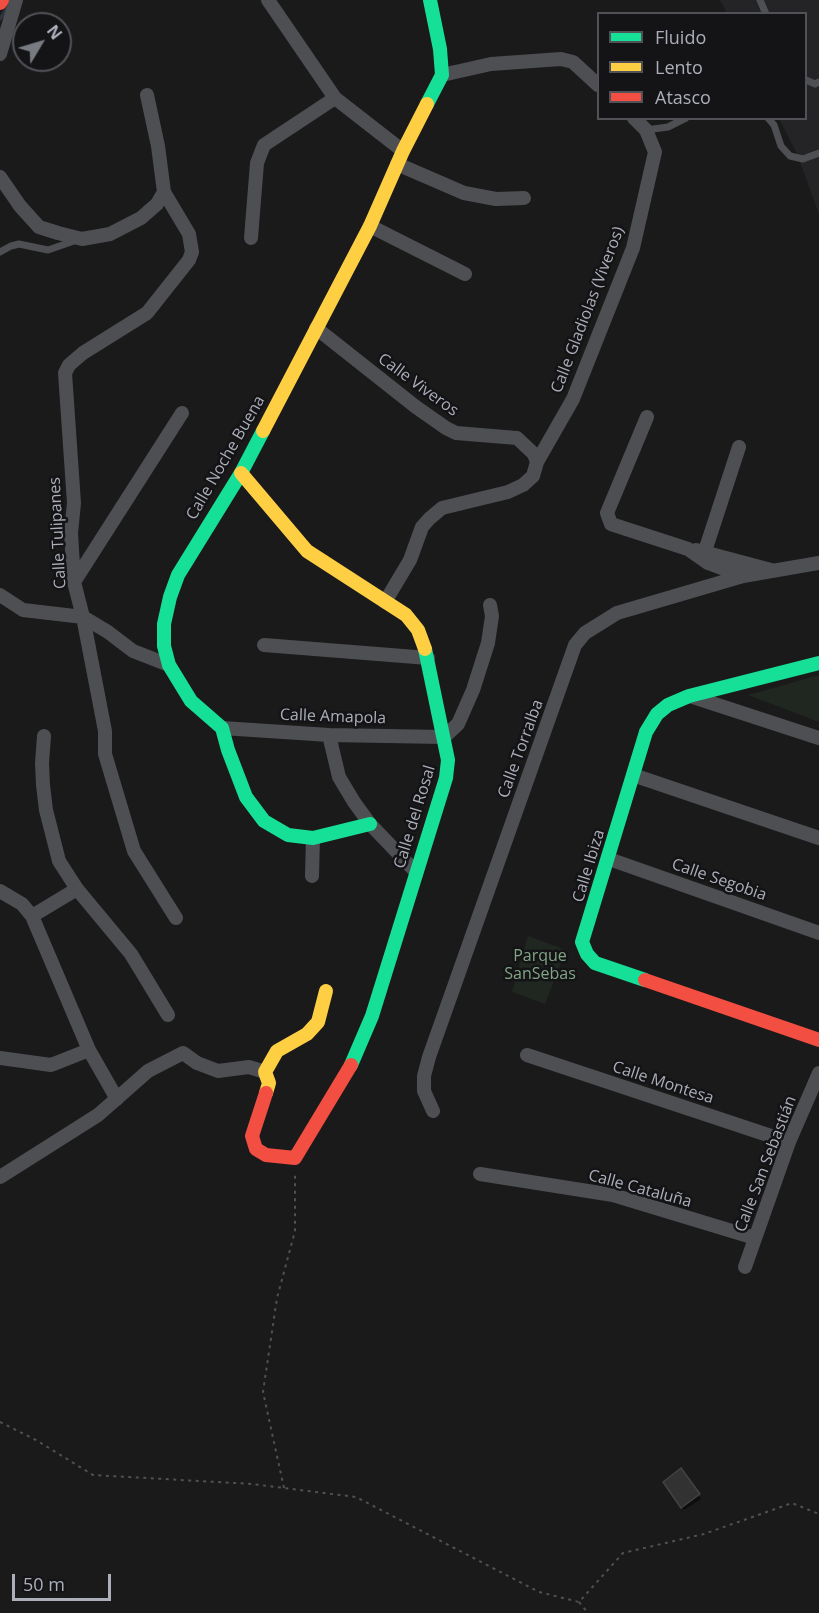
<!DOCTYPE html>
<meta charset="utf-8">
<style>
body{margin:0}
#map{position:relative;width:819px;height:1613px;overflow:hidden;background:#1a1a1a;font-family:"Open Sans",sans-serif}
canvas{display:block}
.legend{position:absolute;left:597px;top:12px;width:210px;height:108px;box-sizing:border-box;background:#141416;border:2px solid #515258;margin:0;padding:8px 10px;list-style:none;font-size:18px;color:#acafba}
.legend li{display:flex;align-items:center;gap:12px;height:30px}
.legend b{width:30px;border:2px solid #515258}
.north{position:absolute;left:12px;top:12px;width:60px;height:60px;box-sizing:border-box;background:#141416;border:2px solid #515258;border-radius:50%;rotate:52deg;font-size:16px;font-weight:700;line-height:24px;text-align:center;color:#acafba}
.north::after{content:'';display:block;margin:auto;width:21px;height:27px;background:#797b82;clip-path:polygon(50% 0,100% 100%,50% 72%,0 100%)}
.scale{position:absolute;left:12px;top:1574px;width:99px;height:27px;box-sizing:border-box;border:3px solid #acafba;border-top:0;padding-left:8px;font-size:18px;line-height:21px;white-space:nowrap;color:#acafba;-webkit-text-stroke:4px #141416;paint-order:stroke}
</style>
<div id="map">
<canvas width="819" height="1613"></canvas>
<ul class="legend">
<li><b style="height:8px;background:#16e098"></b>Fluido</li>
<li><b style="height:8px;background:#ffcf43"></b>Lento</li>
<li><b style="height:8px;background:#f24e42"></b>Atasco</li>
</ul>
<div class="north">N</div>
<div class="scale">50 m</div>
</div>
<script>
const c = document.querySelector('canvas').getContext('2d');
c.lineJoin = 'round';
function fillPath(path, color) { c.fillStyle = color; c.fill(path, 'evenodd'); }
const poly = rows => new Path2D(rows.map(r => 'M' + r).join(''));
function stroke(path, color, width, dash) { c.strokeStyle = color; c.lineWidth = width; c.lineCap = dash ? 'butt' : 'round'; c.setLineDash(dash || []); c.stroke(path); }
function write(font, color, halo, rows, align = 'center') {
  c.font = font + ' "Open Sans",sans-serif'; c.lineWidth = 5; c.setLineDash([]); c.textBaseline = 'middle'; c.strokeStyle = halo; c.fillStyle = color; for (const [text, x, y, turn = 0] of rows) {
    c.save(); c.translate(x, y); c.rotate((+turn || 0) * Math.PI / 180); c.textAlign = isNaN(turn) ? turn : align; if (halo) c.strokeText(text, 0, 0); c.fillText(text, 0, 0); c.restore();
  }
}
const built = poly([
 [720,0,819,0,819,214,797,154,779,119,806,118,806,14,727,13]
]);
const green = poly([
 [819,675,819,722,748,695],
 [528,936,566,950,545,1004,512,992]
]);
const shadow = poly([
 [681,1470,701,1499,684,1510,665,1483]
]);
const stream = poly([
 [0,19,8,7]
]);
const building = poly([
 [681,1468,700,1494,681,1508,663,1482,681,1468]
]);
const path = poly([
 [0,1422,36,1440,93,1475,252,1484,356,1497,539,1592,579,1602,623,1553,704,1534,792,1503,819,1514],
 [284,1488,263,1392,277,1298,295,1231,295,1172],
 [579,1602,588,1613]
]);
const lane = poly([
 [760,0,766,14],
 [806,80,815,84,819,82],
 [768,118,774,125,781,146,790,156,803,159,819,153],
 [646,130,668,127,686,118],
 [0,252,11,246,19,244,48,250,77,240]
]);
const street = poly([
 [268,0,335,98,403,151],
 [0,54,16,0],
 [442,75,491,64,561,59,573,62,598,85],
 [397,164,464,193,496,199,524,198],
 [0,177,20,206,39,227,58,233,82,239,110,234,141,218,157,204,164,192,158,146,147,95],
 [164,192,189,234,192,252,189,260,147,313,83,353,69,365,65,373,74,503,71,533,74,582,83,617,105,731,105,754,134,851,176,918],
 [370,226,465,274],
 [251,238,257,163,264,145,335,98],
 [316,328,416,407,446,428,456,433,517,438,534,454,537,462],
 [647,417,607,513,611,524,688,549,708,563,743,576],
 [696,550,771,570],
 [705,551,739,447],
 [74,582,182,413],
 [0,595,23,610,83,617,108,632,133,651,169,665],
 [385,602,410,560,422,527,429,519,442,508,508,492,523,485,533,476,537,462,573,399,633,248,655,152,646,130,634,118],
 [264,645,428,658],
 [690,696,819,738],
 [222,728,329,735,444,737,458,724,473,690,488,643,492,616,490,605],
 [329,735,339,777,354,802,370,824,416,872],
 [44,736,42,763,43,785,46,810,59,861,77,889,131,954,168,1015],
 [633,775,819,838],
 [609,859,819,933],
 [312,876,313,838],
 [0,891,22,904,32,916,89,1050,117,1099],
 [32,916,77,889],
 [527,1055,789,1142],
 [0,1058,51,1065,89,1050],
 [433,1111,424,1091,424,1076,429,1057,575,645,585,633,617,613,743,576,819,563],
 [480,1174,613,1195,755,1238],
 [0,1177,98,1115,148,1071,183,1053,197,1063,218,1071,249,1067,265,1072],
 [745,1267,789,1142,819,1073]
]);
const fast = poly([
 [427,104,442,75,440,49,430,0],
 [263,431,241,473,178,575,170,597,164,624,164,646,169,665,191,701,222,728,228,750,246,797,264,821,288,835,313,838,370,824],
 [645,980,595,963,587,954,582,942,646,732,657,714,668,705,689,696,819,663],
 [351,1065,372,1016,446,778,448,760,425,649]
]);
const slow = poly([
 [263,431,370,226,403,151,427,104],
 [241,473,307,551,406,615,418,630,425,649],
 [266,1093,269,1083,265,1072,277,1051,307,1034,318,1022,326,991]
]);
const jam = poly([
 [0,3,2,0],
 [645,980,819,1040],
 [266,1093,252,1136,256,1149,266,1155,295,1158,351,1065]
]);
const streetNames = [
 ["Calle Gladiolas (Viveros)",588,310,-69],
 ["Calle Viveros",418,385,36],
 ["Calle Noche Buena",226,458,-60],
 ["Calle Tulipanes",58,533,-93],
 ["Calle Amapola",333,717,2],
 ["Calle Torralba",521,749,-70],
 ["Calle del Rosal",415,817,-73],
 ["Calle Ibiza",589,866,-73],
 ["Calle Segobia",719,880,19],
 ["Calle Montesa",663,1083,18],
 ["Calle San Sebastián",766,1164,-69],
 ["Calle Cataluña",640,1189,15]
];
const parkNames = [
 ["Parque",540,956],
 ["SanSebas",540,974]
];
fillPath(built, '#242426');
fillPath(green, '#202721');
fillPath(shadow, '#0007');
stroke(stream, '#2d343c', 4);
fillPath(building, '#323232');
stroke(building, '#424346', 1.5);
stroke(path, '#505154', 2, [3, 4.5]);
stroke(lane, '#4e4f53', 7);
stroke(street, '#4e4f53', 14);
stroke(fast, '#16e098', 14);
stroke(slow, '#ffcf43', 14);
stroke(jam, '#f24e42', 14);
write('16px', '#acafba', '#141416', streetNames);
write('16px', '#83a587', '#141416', parkNames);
</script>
